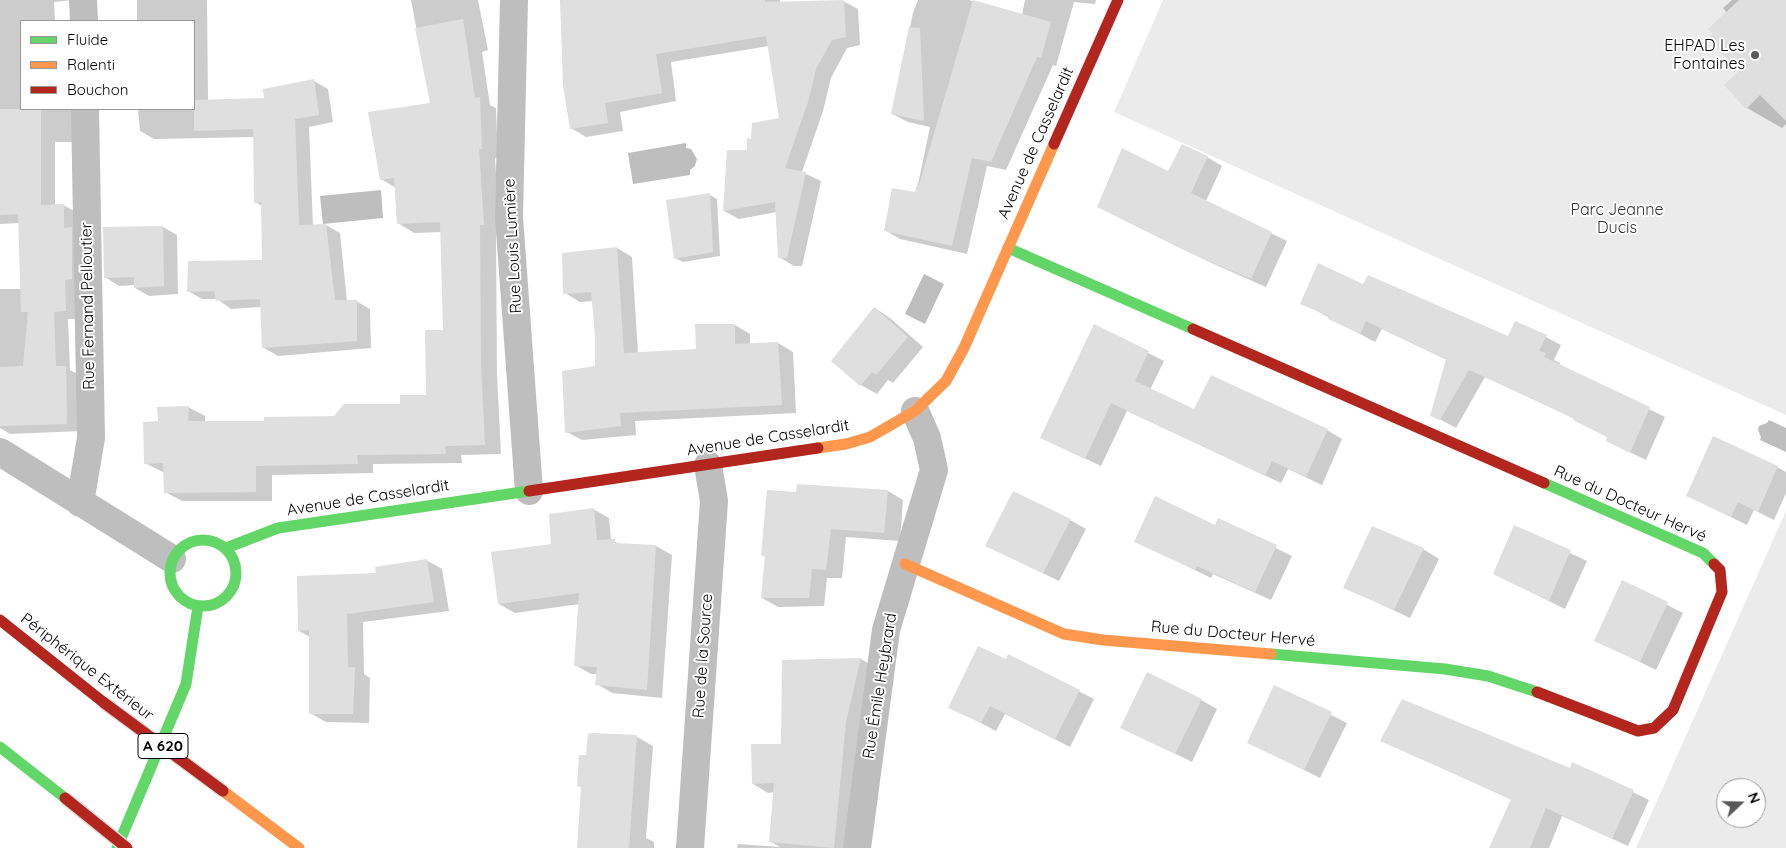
<!DOCTYPE html>
<meta charset="utf-8">
<style>
body{margin:0}
#map{position:relative;width:1786px;height:848px;overflow:hidden;background:#fff;font-family:Quicksand,sans-serif}
canvas{display:block}
.legend{position:absolute;left:20px;top:20px;width:175px;height:90px;box-sizing:border-box;background:#fff;border:1px solid #999;margin:0;padding:6px 9px;list-style:none;font-size:15px;color:#000}
.legend li{display:flex;align-items:center;gap:10px;height:25px}
.legend b{width:25px;border:1px solid #999}
.north{position:absolute;left:1716px;top:778px;width:50px;height:50px;box-sizing:border-box;background:#fff;border:1px solid #999;border-radius:50%;rotate:69deg;font-size:14px;font-weight:700;line-height:20px;text-align:center;color:#000}
.north::after{content:'';display:block;margin:auto;width:18px;height:22px;background:#595959;clip-path:polygon(50% 0,100% 100%,50% 72%,0 100%)}
</style>
<div id="map">
<canvas width="1786" height="848"></canvas>
<ul class="legend">
<li><b style="height:6px;background:#63d668"></b>Fluide</li>
<li><b style="height:6px;background:#ff974d"></b>Ralenti</li>
<li><b style="height:6px;background:#b3261e"></b>Bouchon</li>
</ul>
<div class="north">N</div>
</div>
<script>
const c = document.querySelector('canvas').getContext('2d');
c.lineJoin = 'round';
function fillPath(path, color) { c.fillStyle = color; c.fill(path, 'evenodd'); }
const poly = rows => new Path2D(rows.map(r => 'M' + r).join(''));
function stroke(path, color, width, dash) { c.strokeStyle = color; c.lineWidth = width; c.lineCap = dash ? 'butt' : 'round'; c.setLineDash(dash || []); c.stroke(path); }
function write(font, color, halo, rows, align = 'center') {
  c.font = font + ' Quicksand,sans-serif'; c.lineWidth = 4; c.setLineDash([]); c.textBaseline = 'middle'; c.strokeStyle = halo; c.fillStyle = color; for (const [text, x, y, turn = 0] of rows) {
    c.save(); c.translate(x, y); c.rotate((+turn || 0) * Math.PI / 180); c.textAlign = isNaN(turn) ? turn : align; if (halo) c.strokeText(text, 0, 0); c.fillText(text, 0, 0); c.restore();
  }
}
const green = poly([
 [1163,0,1786,0,1786,415,1114,112],
 [1786,511,1786,848,1636,848],
 [1726,788,1756,788,1756,818,1726,818]
]);
const water = poly([
 [686,143,686,148,691,149,697,159,695,166,690,170,690,175,633,184,628,153],
 [381,190,383,218,323,224,320,196],
 [924,274,944,284,925,324,905,314],
 [1769,420,1786,428,1786,452,1760,440,1761,437,1758,430,1759,426,1767,423]
]);
const shadow = poly([
 [0,0,73,0,54,2,55,21,21,21,21,109,76,109,77,142,55,142,55,205,63,205,78,213,80,319,68,319,70,370,81,376,81,431,10,434,0,428,0,289,21,289,20,223,0,224],
 [137,0,207,0,208,100,265,99,314,81,328,89,333,122,309,127,313,226,326,225,340,233,347,301,356,301,370,309,371,348,278,356,264,348,261,307,231,309,217,299,202,299,188,291,263,261,262,206,255,202,255,137,154,139,140,131,138,109,194,109,194,21,137,21],
 [411,0,478,0,488,50,482,52,490,105,496,108,498,158,495,158,500,234,496,234,497,374,501,454,461,455,462,463,373,464,373,473,272,475,272,501,182,501,165,492,165,473,145,463,159,423,188,407,205,416,205,422,265,423,334,417,402,406,427,396,444,331,441,232,414,233,398,223,396,188,381,179,431,104],
 [563,0,780,0,780,3,843,1,858,9,860,45,847,48,831,78,823,111,802,172,821,181,802,266,794,266,779,257,777,212,739,219,724,211,753,140,780,119,769,46,671,62,676,101,620,112,623,131,586,137,571,128],
 [918,0,969,0,1022,15,1025,0,1096,0,1095,4,1074,2,1056,66,1053,65,1006,170,987,166,967,254,900,239,885,230,916,194,930,127,908,122,892,114,913,13],
 [1732,0,1786,0,1786,124,1782,128,1747,108,1740,71,1715,34,1727,13,1723,8],
 [1207,157,1222,166,1206,201,1287,241,1266,287,1207,261,1098,207],
 [710,195,717,199,720,256,683,262,675,258],
 [163,227,177,235,178,294,149,296,135,288,135,285,119,286,105,277],
 [617,248,632,257,638,353,697,350,735,325,750,334,750,345,778,343,793,352,796,413,635,421,636,435,582,440,567,432,597,367,593,301,580,302,565,293],
 [1364,286,1508,338,1546,337,1561,345,1554,360,1560,363,1560,365,1665,417,1646,460,1607,441,1608,437,1575,419,1485,377,1456,428,1432,415,1447,360,1382,329,1375,342,1302,303],
 [875,308,890,318,923,347,893,383,888,380,877,394,861,385],
 [1095,326,1164,361,1150,390,1195,411,1327,430,1342,439,1322,485,1288,469,1281,483,1127,411,1101,466,1042,438],
 [1777,467,1786,472,1786,493,1774,520,1754,510,1747,525,1704,504],
 [888,491,903,500,900,541,846,537,842,578,827,578,824,606,778,607,762,598,766,557,762,555],
 [593,509,609,518,611,540,622,545,656,546,672,555,662,698,612,693,597,684,597,674,591,674,575,665,580,604,515,613,499,604,553,545],
 [1070,520,1086,529,1059,581,986,546],
 [1219,520,1292,556,1271,600,1213,574,1211,578,1136,541,1216,526],
 [1515,527,1587,561,1565,609,1510,582],
 [1423,549,1439,559,1410,618,1344,587],
 [426,560,442,569,449,611,363,622,364,674,370,678,369,723,326,722,310,713,310,637,299,631],
 [1622,582,1683,613,1656,670,1595,640],
 [1009,656,1094,699,1070,747,1005,714,996,731,950,707],
 [861,659,876,668,850,848,737,848,738,844,780,847,771,842,775,792,768,793,753,784,782,745,783,661],
 [1275,687,1347,723,1320,778,1248,742],
 [1201,700,1217,709,1192,762,1122,727],
 [592,734,637,737,653,746,646,838,654,842,654,848,578,848,582,788,578,786],
 [1382,741,1570,769,1573,763,1649,800,1628,846,1562,816,1549,848,1503,848,1512,800]
]);
const building = poly([
 [560,0,765,0,765,2,844,0,846,37,832,40,816,69,808,102,785,168,806,172,787,258,778,258,775,202,723,211,727,150,747,150,747,138,751,139,752,123,779,118,766,36,656,54,662,93,605,103,608,123,570,129,563,86],
 [973,0,1051,22,1041,58,1037,57,991,162,972,158,952,246,884,231,892,188,915,192,917,184,919,185],
 [1739,0,1786,0,1786,121,1760,95,1746,109,1724,85,1739,71,1708,38,1713,34,1708,29],
 [463,19,475,98,480,97,482,149,479,149,484,225,480,225,481,364,485,445,445,446,446,454,357,455,358,464,256,466,256,492,164,493,163,463,144,464,143,422,158,421,157,407,189,406,188,421,264,421,264,417,334,416,344,404,400,404,400,395,426,395,425,330,443,330,440,222,397,224,394,178,380,180,368,112,430,103,415,28],
 [909,27,920,28,924,121,891,114],
 [314,79,319,115,295,119,299,225,326,224,335,300,357,300,357,341,262,348,260,299,216,301,214,291,187,292,188,261,262,260,261,202,254,203,253,129,194,131,194,100,264,98,263,89],
 [0,109,41,109,41,205,64,204,64,228,72,227,72,279,65,280,66,311,54,312,56,366,66,366,67,424,0,426,0,367,23,366,28,312,21,312,18,214,0,215],
 [1182,144,1208,156,1191,193,1272,232,1251,279,1190,253,1097,207,1122,148,1168,171],
 [710,193,713,252,674,259,666,200],
 [163,226,164,286,134,288,134,277,104,278,103,227],
 [617,247,624,353,696,349,695,324,735,324,735,344,778,342,782,405,620,413,621,426,565,433,562,371,595,366,595,334,591,292,563,294,562,253],
 [1318,263,1363,284,1368,275,1508,336,1515,321,1547,335,1539,351,1546,353,1544,357,1650,407,1630,453,1606,441,1607,437,1573,420,1574,418,1469,370,1440,420,1430,416,1446,359,1366,321,1360,334,1328,319,1329,316,1300,304],
 [874,307,908,337,876,375,872,372,860,386,831,361],
 [1094,324,1149,351,1135,381,1194,409,1211,375,1328,429,1306,477,1272,461,1265,476,1111,403,1085,459,1040,438],
 [1713,436,1778,466,1758,512,1738,502,1731,517,1686,496],
 [797,484,888,490,884,533,831,529,826,570,812,569,809,598,761,598,765,556,761,555,767,490,796,492],
 [1013,491,1071,519,1043,573,985,546],
 [1155,496,1215,525,1218,518,1277,545,1255,592,1197,566,1195,570,1134,542],
 [594,508,597,540,615,539,615,543,656,545,647,690,595,685,597,667,574,666,579,593,498,604,491,552,551,544,549,514],
 [1514,525,1571,550,1549,601,1493,574],
 [1372,526,1424,548,1394,610,1343,588],
 [427,559,434,602,347,614,348,667,355,667,353,714,309,714,309,630,298,631,297,576,376,573,375,567],
 [1622,580,1668,602,1640,662,1594,641],
 [978,646,1006,659,1008,654,1080,690,1055,739,990,706,981,723,948,708],
 [861,658,846,722,834,848,769,842,774,783,752,784,751,744,781,744,782,660],
 [1147,672,1202,699,1175,754,1120,728],
 [1274,685,1332,712,1304,770,1247,743],
 [1402,699,1570,768,1572,762,1634,790,1612,839,1546,808,1530,848,1489,848,1511,799,1380,741],
 [592,733,637,735,629,848,577,848,581,787,577,786,579,755,586,755,588,734]
]);
const street = poly([
 [83,0,84,21],
 [514,0,509,217,529,491],
 [0,452,172,559],
 [80,503,91,438,85,109],
 [690,848,714,501,708,465],
 [857,848,886,630,934,470,927,438,915,411]
]);
const fast = poly([
 [1008,248,1193,329],
 [1544,483,1703,553,1714,564],
 '170 573a33 33 0 1 1 66 0a33 33 0 1 1-66 0Z',
 [226,548,278,528,529,491],
 [1271,654,1445,669,1488,676,1537,692],
 [0,747,65,798],
 [117,848,186,684,198,606]
]);
const slow = poly([
 [818,448,846,444,870,437,915,411,946,381,964,348,1054,144],
 [905,564,1064,634,1103,640,1271,654],
 [223,791,299,848]
]);
const jam = poly([
 [1054,144,1118,0],
 [1193,329,1544,483],
 [529,491,818,448],
 [0,620,103,702],
 [1537,692,1638,731,1654,728,1673,710,1722,592,1720,570,1714,564]
]);
const jamBridge = poly([
 [103,702,223,791],
 [65,798,127,848]
]);
const markers = [
 [1755,55,5,"#595959"]
];
const shields = [
 [163,746,50]
];
const shieldNames = [
 ["A 620",163,746]
];
const poiNames = [
 ["EHPAD Les",1745,46],
 ["Fontaines",1745,64]
];
const streetNames = [
 ["Avenue de Casselardit",1036,143,-66],
 ["Rue Louis Lumière",513,246,-93],
 ["Rue Fernand Pelloutier",88,306,-91],
 ["Avenue de Casselardit",768,438,-9],
 ["Avenue de Casselardit",368,498,-9],
 ["Rue du Docteur Hervé",1630,504,24],
 ["Rue du Docteur Hervé",1233,634,5],
 ["Rue de la Source",703,656,-86],
 ["Périphérique Extérieur",87,667,38],
 ["Rue Émile Heybrard",880,686,-81]
];
const parkNames = [
 ["Parc Jeanne",1617,210],
 ["Ducis",1617,228]
];
fillPath(green, '#ebebeb');
fillPath(water, '#bebebe');
fillPath(shadow, '#0003');
fillPath(building, '#dfdfdf');
stroke(street, '#bebebe', 28);
stroke(fast, '#63d668', 11);
stroke(slow, '#ff974d', 11);
stroke(jam, '#b3261e', 11);
stroke(jamBridge, '#dbdbdb', 14, []);
stroke(jamBridge, '#b3261e', 11);
for (const [x, y, r, color] of markers) { const dot = new Path2D(); dot.arc(x, y, r, 0, 2 * Math.PI); c.fillStyle = color; c.fill(dot); stroke(dot, '#fff', 2); }
for (const [x, y, w] of shields) { const box = new Path2D(); box.roundRect(x - w / 2, y - 12.5, w, 25, 4); c.fillStyle = '#fff'; c.fill(box); stroke(box, '#000', 1); }
write('bold 15px', '#000', null, shieldNames);
write('16px', '#000', '#fff', poiNames, 'right');
write('16px', '#000', '#fff', streetNames);
write('16px', '#323232', '#fff', parkNames);
</script>
